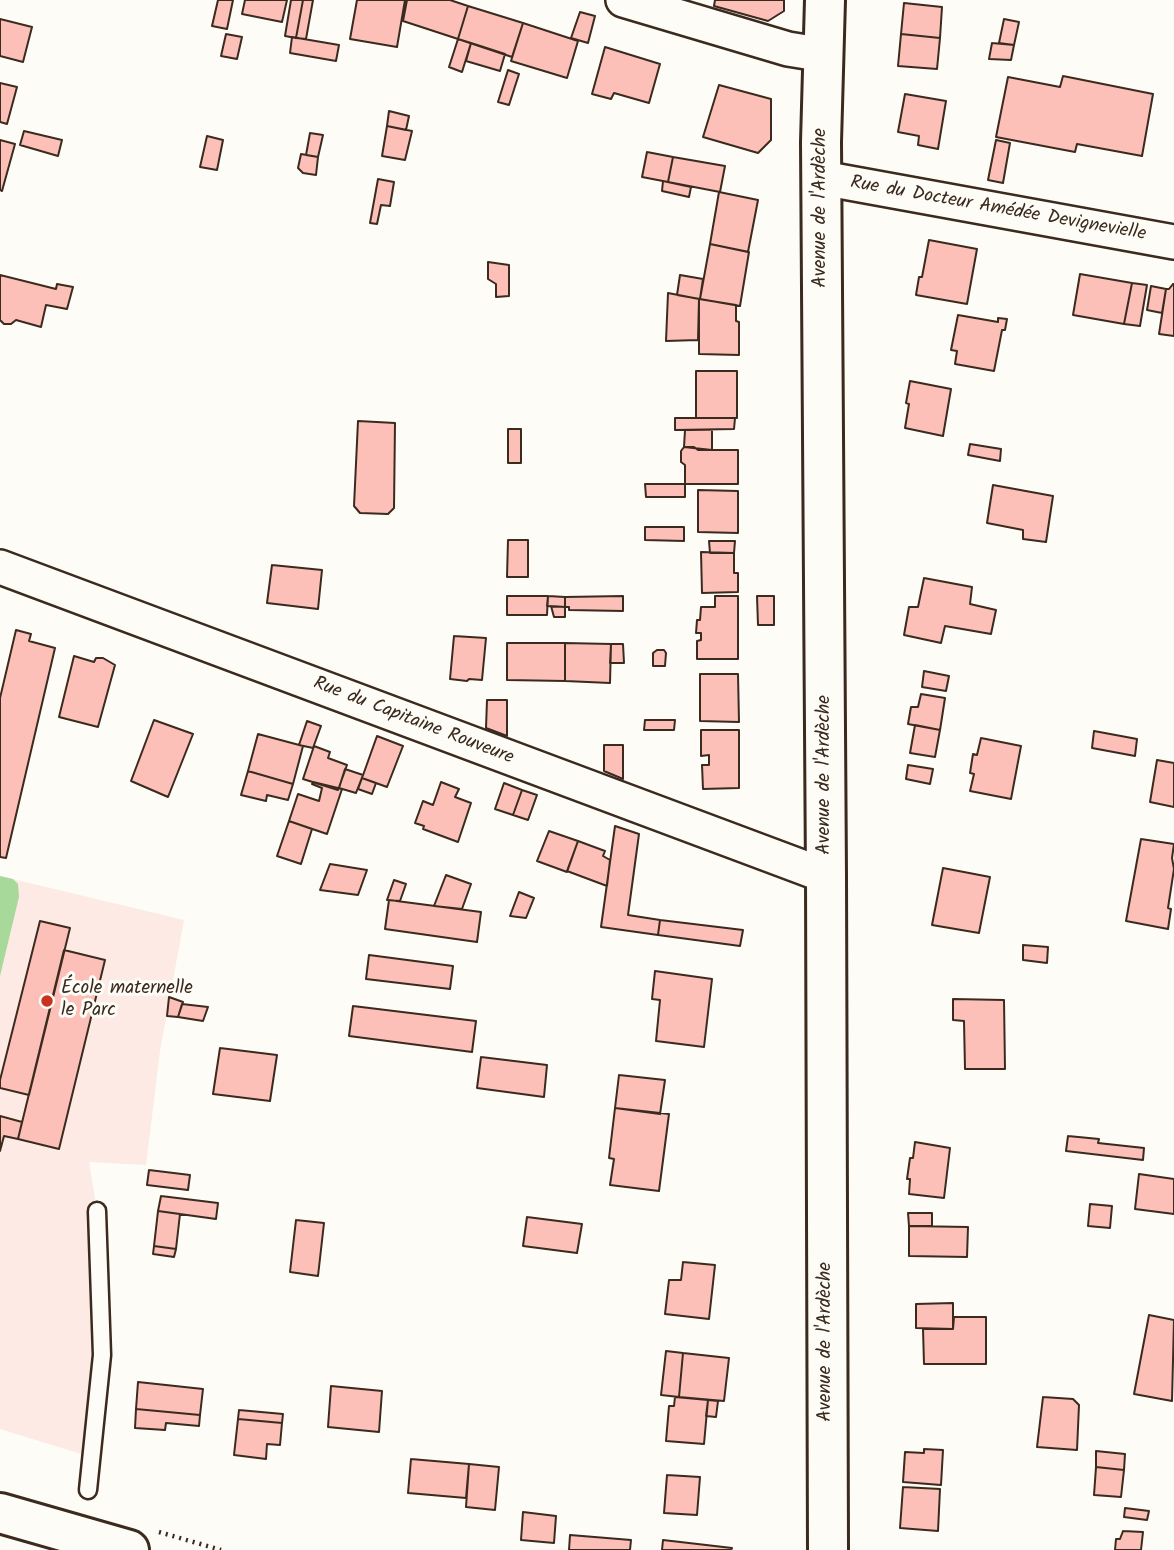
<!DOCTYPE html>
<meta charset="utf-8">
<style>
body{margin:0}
canvas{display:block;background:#fdfcf7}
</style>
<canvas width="1174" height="1550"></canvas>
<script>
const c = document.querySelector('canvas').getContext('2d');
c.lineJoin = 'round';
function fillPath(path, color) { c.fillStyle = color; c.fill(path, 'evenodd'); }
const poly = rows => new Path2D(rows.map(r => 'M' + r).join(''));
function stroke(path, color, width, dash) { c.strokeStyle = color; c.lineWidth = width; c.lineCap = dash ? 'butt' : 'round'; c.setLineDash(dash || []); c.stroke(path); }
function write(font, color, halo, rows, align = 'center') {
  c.font = font + ' Kalam,sans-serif'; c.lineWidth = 6; c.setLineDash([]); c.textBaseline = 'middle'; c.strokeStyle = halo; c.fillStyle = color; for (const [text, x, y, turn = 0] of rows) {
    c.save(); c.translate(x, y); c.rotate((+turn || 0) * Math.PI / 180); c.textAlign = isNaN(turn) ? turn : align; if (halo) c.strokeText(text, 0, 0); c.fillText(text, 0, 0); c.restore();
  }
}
const built = poly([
 [0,876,184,920,160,1051,146,1165,89,1162,97,1211,102,1355,91,1457,0,1429]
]);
const green = poly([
 [0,876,13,879,18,884,19,897,0,976]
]);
const building = poly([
 [218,0,233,0,227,29,212,26,218,0],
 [245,0,287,0,282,22,242,14,245,0],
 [291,0,303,0,296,38,285,36,291,0],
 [303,0,313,0,306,39,296,38,303,0],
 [357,0,405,0,397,47,350,39,357,0],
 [407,0,450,0,468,6,458,39,403,21,407,0],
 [715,0,784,0,784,11,768,21,714,6,715,0],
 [904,3,942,7,940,38,901,34,904,3],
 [468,6,523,23,512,57,458,39,468,6],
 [580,12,595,16,588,43,571,38,580,12],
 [0,19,32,27,23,62,0,56,0,19],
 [1004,19,1019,22,1014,45,999,43,1004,19],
 [523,23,578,41,567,78,511,61,523,23],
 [226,34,242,37,237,59,221,56,226,34],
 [901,34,940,38,937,69,898,66,901,34],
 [292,37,339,45,336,61,290,53,292,37],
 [458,39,471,43,462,72,449,67,458,39],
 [471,43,505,54,500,71,466,61,471,43],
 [992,43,1014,45,1011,60,989,59,992,43],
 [605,47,660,64,649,103,614,93,611,99,592,94,605,47],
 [508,70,519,74,509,105,498,102,508,70],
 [1063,76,1153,94,1142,156,1077,144,1075,152,996,137,1008,77,1060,87,1063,76],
 [0,83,17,87,7,124,0,122,0,83],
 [719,85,771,99,771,140,758,153,703,137,719,85],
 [905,94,946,101,938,149,918,145,919,136,898,132,905,94],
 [389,111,409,116,406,130,387,126,389,111],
 [387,126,412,131,405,160,382,156,387,126],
 [24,131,62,140,58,156,20,145,24,131],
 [310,133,323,135,318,157,306,155,310,133],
 [207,136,223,140,217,170,200,167,207,136],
 [0,140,15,144,2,191,0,190,0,140],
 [996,140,1010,143,1003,183,988,180,996,140],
 [647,152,673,157,668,182,642,177,647,152],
 [301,154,318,157,316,175,303,173,298,168,301,154],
 [673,157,725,166,720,192,668,182,673,157],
 [378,179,394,182,390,206,381,205,377,224,370,223,378,179],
 [663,181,691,187,689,197,662,191,663,181],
 [719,192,758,200,748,252,710,244,719,192],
 [929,240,977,249,967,304,916,295,919,277,922,277,929,240],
 [710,244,749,252,740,306,700,299,710,244],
 [488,262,509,265,509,296,496,297,496,284,488,279,488,262],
 [1080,274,1132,283,1124,324,1073,315,1080,274],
 [0,275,56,289,57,284,73,287,67,309,46,305,41,327,16,320,11,324,4,324,0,320,0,275],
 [680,275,703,279,700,299,677,295,680,275],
 [1132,283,1147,285,1140,326,1124,324,1132,283],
 [1173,284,1174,284,1174,336,1159,334,1166,289,1169,289,1173,284],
 [1151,286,1166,289,1162,313,1147,310,1151,286],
 [668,293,699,299,698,340,666,341,668,293],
 [699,299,736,305,736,321,739,322,739,355,699,354,699,299],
 [958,315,998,322,998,318,1007,319,1005,330,1002,330,994,371,955,364,957,351,951,350,958,315],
 [696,371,737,371,737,418,696,418,696,371],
 [910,381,951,389,943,436,905,428,909,404,906,403,910,381],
 [675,418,735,418,734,429,675,430,675,418],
 [358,421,395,423,394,508,388,514,360,513,354,506,358,421],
 [508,429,521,429,521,463,508,463,508,429],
 [685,430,712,430,712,450,684,447,685,430],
 [970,444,1001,449,1000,461,968,455,970,444],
 [684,447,694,447,698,450,738,450,738,484,685,484,685,465,681,462,681,451,684,447],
 [645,484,685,484,685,497,646,497,645,484],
 [993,485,1053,496,1046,542,1023,539,1023,530,987,523,993,485],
 [698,490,738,491,738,533,698,532,698,490],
 [645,527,684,527,684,541,645,540,645,527],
 [508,540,528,540,528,577,507,577,508,540],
 [709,541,735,541,734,553,710,553,709,541],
 [701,552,734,553,734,573,738,573,738,592,702,593,701,552],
 [272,565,322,570,318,609,267,603,272,565],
 [924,578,972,587,970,604,996,610,991,634,945,626,941,643,904,635,909,607,918,607,924,578],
 [507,596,548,596,547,615,507,615,507,596],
 [548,596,565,597,565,607,547,606,548,596],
 [623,596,623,611,569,610,569,607,565,607,565,597,623,596],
 [715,596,738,596,738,659,697,659,697,641,701,640,701,633,696,633,697,620,700,620,701,607,715,607,715,596],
 [757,596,774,596,774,625,758,625,757,596],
 [551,606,565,607,565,617,554,617,551,606],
 [16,630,31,634,29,641,55,648,6,858,0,857,0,698,16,630],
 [454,636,486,638,482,680,469,679,467,681,450,679,454,636],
 [507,643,565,643,565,681,507,680,507,643],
 [565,643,611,644,610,683,565,681,565,643],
 [611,644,623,644,624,663,610,663,611,644],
 [657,650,664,650,666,653,665,666,653,666,653,653,657,650],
 [74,656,94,662,96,658,103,658,115,665,98,727,59,717,74,656],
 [924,671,949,676,946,691,922,687,924,671],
 [700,674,738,674,739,722,700,721,700,674],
 [921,694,945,698,940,730,908,724,911,707,918,707,921,694],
 [487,700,507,700,507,736,486,728,487,700],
 [154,720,193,734,168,797,131,781,154,720],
 [645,720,675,720,674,730,644,730,645,720],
 [307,721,321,726,313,748,299,745,307,721],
 [915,725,940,730,935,757,910,753,915,725],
 [701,730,739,730,739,788,703,789,702,765,709,765,709,755,701,756,701,730],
 [1094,731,1137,739,1135,756,1092,748,1094,731],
 [258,734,303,746,293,784,248,771,258,734],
 [377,736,403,746,387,787,362,778,377,736],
 [981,738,1021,746,1011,799,970,791,974,774,970,773,973,754,977,755,981,738],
 [604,745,623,745,623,779,604,771,604,745],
 [314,746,330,752,328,758,347,765,338,790,303,779,314,746],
 [1157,760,1174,763,1174,807,1150,802,1157,760],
 [908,765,933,769,930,784,906,779,908,765],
 [345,769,363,775,356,793,339,788,345,769],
 [248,771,293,784,288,800,267,795,266,801,241,795,248,771],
 [362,778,376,783,372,794,358,789,362,778],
 [313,782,342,789,327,834,289,821,298,794,319,801,322,788,312,784,313,782],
 [441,782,459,789,455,797,471,803,458,842,423,829,424,826,415,823,423,801,433,805,441,782],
 [504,783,522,790,513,815,495,809,504,783],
 [522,790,537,795,528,820,513,815,522,790],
 [289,821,312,829,301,864,277,856,289,821],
 [615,826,639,834,628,915,660,920,658,935,601,927,615,826],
 [549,831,578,841,567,872,537,861,549,831],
 [1141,839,1174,844,1172,858,1174,869,1168,908,1171,909,1168,929,1126,921,1141,839],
 [578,841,605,851,603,856,610,860,607,886,567,871,578,841],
 [330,864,367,870,358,895,320,890,330,864],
 [943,868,990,877,979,933,932,925,943,868],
 [446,875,471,884,462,909,434,906,446,875],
 [394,880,406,884,400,901,387,900,394,880],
 [519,892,534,898,526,918,510,916,519,892],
 [389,900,481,912,477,942,385,929,389,900],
 [660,920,743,930,740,946,658,935,660,920],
 [40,921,70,928,29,1095,0,1088,0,1080,40,921],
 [1023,945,1048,947,1047,963,1023,960,1023,945],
 [64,950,105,960,59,1149,18,1139,64,950],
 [369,955,453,966,450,989,366,979,369,955],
 [655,971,712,979,704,1047,656,1041,660,1000,652,999,655,971],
 [169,997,183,1002,178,1017,167,1016,169,997],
 [953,999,1004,1000,1005,1069,965,1069,964,1021,953,1020,953,999],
 [182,1004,208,1007,203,1021,178,1017,182,1004],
 [353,1006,476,1021,472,1052,349,1036,353,1006],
 [220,1048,277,1055,270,1101,213,1094,220,1048],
 [481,1057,547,1065,544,1097,477,1088,481,1057],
 [619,1075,665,1080,660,1114,615,1108,619,1075],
 [615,1108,669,1114,659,1191,610,1185,614,1159,609,1158,615,1108],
 [0,1116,22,1122,18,1139,4,1136,0,1151,0,1116],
 [1068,1136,1099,1139,1098,1143,1144,1148,1143,1160,1066,1151,1068,1136],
 [915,1142,950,1148,944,1198,909,1194,910,1179,907,1179,910,1158,913,1158,915,1142],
 [149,1170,190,1175,188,1190,147,1185,149,1170],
 [1139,1174,1174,1179,1174,1214,1135,1209,1139,1174],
 [161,1196,218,1203,216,1219,158,1211,161,1196],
 [1090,1204,1112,1206,1110,1228,1088,1226,1090,1204],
 [158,1211,180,1214,176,1249,154,1246,158,1211],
 [908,1213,932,1213,932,1226,909,1226,908,1213],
 [527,1217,582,1224,577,1253,523,1246,527,1217],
 [296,1220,324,1223,318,1276,290,1272,296,1220],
 [909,1226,968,1227,967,1257,909,1256,909,1226],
 [154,1246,176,1249,174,1257,153,1254,154,1246],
 [683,1262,715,1265,709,1319,665,1314,669,1280,681,1280,683,1262],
 [953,1303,953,1329,916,1328,916,1304,953,1303],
 [1149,1315,1174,1320,1172,1401,1134,1394,1149,1315],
 [954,1317,986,1317,986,1364,924,1364,923,1329,953,1329,954,1317],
 [666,1351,683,1353,679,1397,661,1395,666,1351],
 [683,1353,729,1358,724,1401,679,1397,683,1353],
 [138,1382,203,1389,200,1415,136,1409,138,1382],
 [331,1386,382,1391,379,1432,328,1427,331,1386],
 [675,1397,708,1400,704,1444,666,1441,669,1406,674,1406,675,1397],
 [1043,1397,1073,1399,1079,1405,1077,1450,1037,1447,1043,1397],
 [708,1400,718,1401,716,1417,706,1416,708,1400],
 [136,1409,200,1415,199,1426,166,1423,165,1430,135,1428,136,1409],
 [239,1410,283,1414,282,1423,238,1419,239,1410],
 [238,1419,282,1423,280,1445,267,1444,266,1459,234,1455,238,1419],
 [924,1449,943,1450,941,1485,903,1482,905,1452,924,1453,924,1449],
 [1096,1451,1125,1454,1124,1470,1096,1467,1096,1451],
 [411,1459,469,1464,466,1498,408,1493,411,1459],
 [469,1464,499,1467,495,1510,466,1507,469,1464],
 [1096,1467,1124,1470,1121,1497,1094,1495,1096,1467],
 [667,1475,700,1477,697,1515,664,1513,667,1475],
 [903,1487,940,1489,938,1531,900,1528,903,1487],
 [1125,1508,1149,1511,1147,1520,1124,1517,1125,1508],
 [523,1512,556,1516,554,1543,521,1540,523,1512],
 [1123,1531,1143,1532,1141,1550,1115,1550,1116,1539,1120,1539,1123,1531],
 [570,1535,631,1540,630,1550,569,1550,570,1535],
 [663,1540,732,1548,731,1550,662,1550,663,1540]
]);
const path = poly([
 [159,1532,221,1550]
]);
const service = poly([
 [88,1490,102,1355,97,1211]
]);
const minor = poly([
 [623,0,788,49,825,55],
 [822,178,1174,242],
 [0,567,826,876]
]);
const tertiary = poly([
 [825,0,821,142,826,876,828,1550],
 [0,1513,129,1550]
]);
const markers = [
 [47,1001,7,"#c8321e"]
];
const streetNames = [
 ["Avenue de l'Ardèche",822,208,-90],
 ["Rue du Docteur Amédée Devignevielle",998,210,10],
 ["Rue du Capitaine Rouveure",413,722,21],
 ["Avenue de l'Ardèche",826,775,-90],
 ["Avenue de l'Ardèche",827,1342,-90]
];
const poiNames = [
 ["École maternelle",61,990],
 ["le Parc",61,1012]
];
fillPath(built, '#fdeae4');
fillPath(green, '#a7d99b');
fillPath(building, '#fcc0b8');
stroke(building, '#3b2a1e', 2);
stroke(service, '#3b2a1e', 21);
stroke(minor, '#3b2a1e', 38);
stroke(tertiary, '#3b2a1e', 44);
stroke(path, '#3b2a1e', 4.5, [2, 5]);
stroke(service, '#fdfcf7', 16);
stroke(minor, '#fdfcf7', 33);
stroke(tertiary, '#fdfcf7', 38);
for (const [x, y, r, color] of markers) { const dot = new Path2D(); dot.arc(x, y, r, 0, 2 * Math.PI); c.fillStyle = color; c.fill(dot); stroke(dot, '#fdfcf7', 2.5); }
write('19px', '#3b2a1e', '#fdfcf7', streetNames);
write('19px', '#3b2a1e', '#fdfcf7', poiNames, 'left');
</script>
